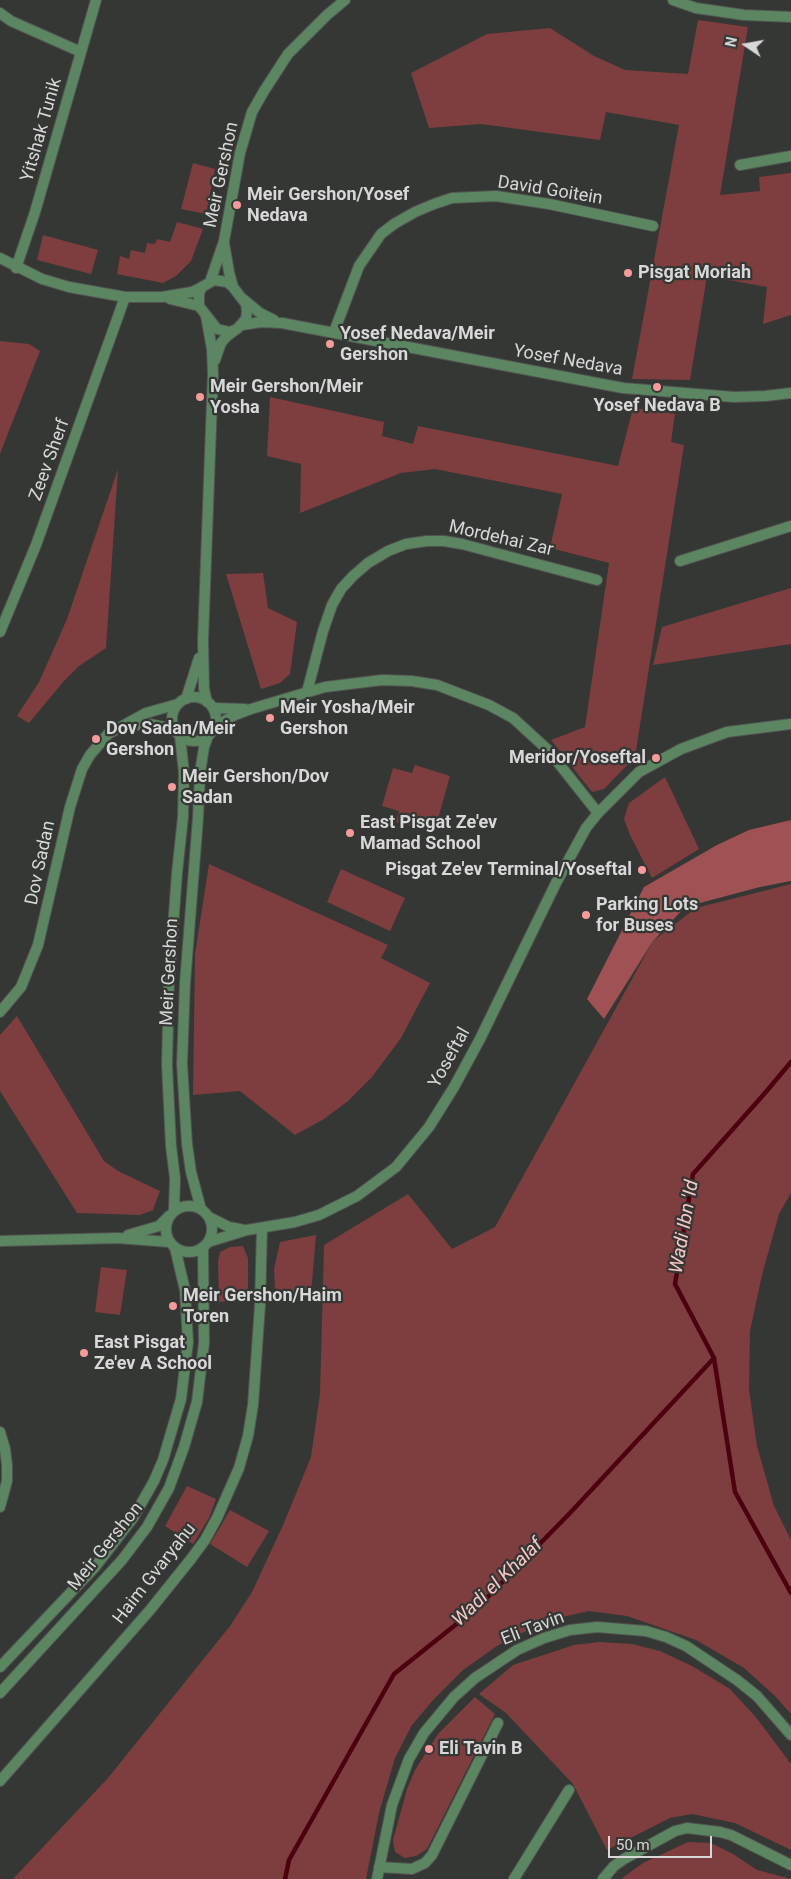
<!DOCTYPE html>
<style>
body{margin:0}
#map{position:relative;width:791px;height:1879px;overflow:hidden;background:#353735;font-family:Roboto,sans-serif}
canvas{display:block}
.north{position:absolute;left:721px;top:20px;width:50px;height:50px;-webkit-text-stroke:4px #353735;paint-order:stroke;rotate:282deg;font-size:14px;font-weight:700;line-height:20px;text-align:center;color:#d7d8d7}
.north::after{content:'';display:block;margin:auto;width:18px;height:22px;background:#d7d8d7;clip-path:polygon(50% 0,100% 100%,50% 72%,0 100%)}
.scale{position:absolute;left:608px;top:1836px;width:104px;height:22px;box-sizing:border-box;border:2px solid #d7d8d7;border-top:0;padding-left:6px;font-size:15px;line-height:18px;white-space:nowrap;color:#d7d8d7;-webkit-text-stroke:4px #353735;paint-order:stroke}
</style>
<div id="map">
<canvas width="791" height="1879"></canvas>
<div class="north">N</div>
<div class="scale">50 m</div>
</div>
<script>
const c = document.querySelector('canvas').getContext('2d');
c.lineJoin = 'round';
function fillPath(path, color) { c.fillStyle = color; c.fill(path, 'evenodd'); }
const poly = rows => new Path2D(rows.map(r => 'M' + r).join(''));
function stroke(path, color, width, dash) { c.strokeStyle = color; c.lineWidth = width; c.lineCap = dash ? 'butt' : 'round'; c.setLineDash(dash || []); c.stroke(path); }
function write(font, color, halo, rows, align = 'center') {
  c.font = font + ' Roboto,sans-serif'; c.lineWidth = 4.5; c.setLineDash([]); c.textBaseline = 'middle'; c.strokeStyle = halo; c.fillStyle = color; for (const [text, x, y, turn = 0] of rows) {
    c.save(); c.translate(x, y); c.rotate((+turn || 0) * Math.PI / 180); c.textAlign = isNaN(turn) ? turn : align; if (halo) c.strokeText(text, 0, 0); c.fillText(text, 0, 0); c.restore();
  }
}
const green = poly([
 [698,20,748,27,720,195,760,191,759,177,791,173,791,315,763,324,767,287,707,276,690,380,632,379,679,125,606,112,600,140,481,124,429,128,411,73,487,34,550,28,594,56,625,70,688,74],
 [193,163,215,169,206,214,181,209],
 [177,222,203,229,191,261,176,276,163,283,117,274,120,256,129,259,131,250,145,253,147,243,155,244,157,239,170,242],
 [43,235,98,250,91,274,37,260],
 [0,341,29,344,40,351,0,454],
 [270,397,384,422,382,436,413,444,418,426,618,466,633,408,675,414,671,442,684,445,635,757,604,789,592,792,551,740,585,727,609,563,550,548,562,494,435,469,401,473,300,513,301,464,267,456],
 [118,469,106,648,79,666,64,681,29,723,17,716,39,682,67,619],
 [263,573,268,608,297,622,290,674,280,683,261,689,226,574],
 [791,588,791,644,653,665,662,627],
 [415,765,450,776,434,833,396,822,399,811,382,806,393,768,412,773],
 [665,777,699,849,652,878,630,835,624,819,629,803],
 [209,864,388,945,381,958,430,983,401,1038,372,1077,348,1101,324,1119,295,1135,240,1091,193,1095,195,954],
 [341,869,405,898,390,931,327,902],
 [791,884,791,1193,779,1214,762,1275,750,1331,749,1390,757,1446,774,1506,791,1540,791,1714,775,1696,744,1668,696,1640,627,1616,589,1611,567,1616,536,1626,497,1646,463,1670,434,1699,412,1725,395,1758,379,1813,366,1879,13,1879,108,1778,230,1626,252,1592,284,1523,311,1457,320,1394,324,1245,408,1194,452,1249,495,1227,653,941,696,908],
 [17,1016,104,1161,118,1171,160,1191,153,1210,140,1215,77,1213,0,1091,0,1035],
 [316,1235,311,1294,286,1292,275,1288,274,1269,280,1242],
 [243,1246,248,1258,248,1300,219,1302,218,1261,220,1252,230,1247],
 [101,1267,127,1270,120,1315,95,1312],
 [187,1486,216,1499,209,1518,193,1544,165,1526],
 [230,1510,269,1531,247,1567,210,1544],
 [600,1642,632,1644,660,1651,692,1666,730,1689,755,1716,791,1764,791,1850,735,1823,692,1814,670,1818,607,1850,573,1784,506,1713,479,1694,513,1665,574,1645],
 [475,1697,495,1714,427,1849,416,1856,405,1858,395,1852,393,1840,407,1789,415,1770,438,1734],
 [688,1842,711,1843,733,1854,757,1870,791,1879,621,1879,643,1863]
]);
const forest = poly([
 [791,820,791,881,760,887,685,907,653,941,604,1019,587,999,644,887,717,845,749,830]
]);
const stream = poly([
 [791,1062,765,1093,693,1174,675,1284,714,1358,735,1492,791,1593],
 [285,1879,289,1860,394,1674,479,1606,570,1513,714,1358]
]);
const minor = poly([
 [0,13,11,21,81,52],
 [740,165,791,156],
 [0,258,42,279,69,287,125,297,162,297,192,292,202,287],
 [16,268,35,212,96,0],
 [170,299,199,306],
 [243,299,260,313,274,320],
 [242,325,261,322,282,323,623,388,734,397,765,396,791,393],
 [334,332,359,266,381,234,394,224,415,212,434,204,452,198,496,196,549,204,653,226],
 [680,561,791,526],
 [0,632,36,545,125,297],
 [307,692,323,631,332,605,341,589,353,576,368,563,388,551,406,544,427,541,444,541,462,544,597,580],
 [213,708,245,709],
 [214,727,235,715,251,709,325,687,382,680,412,681,437,685,489,705,513,718,548,750,598,813],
 [128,1235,159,1226,169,1216],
 [0,1241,118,1238,169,1242],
 [0,1432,5,1449,7,1465,7,1481,0,1507],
 [0,1781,150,1610,191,1559,205,1540,217,1518,239,1468,248,1436,253,1405,260,1305,262,1228],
 [379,1867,412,1869,425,1863,432,1855,498,1723],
 [377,1879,392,1805,409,1759,424,1733,454,1697,475,1678,517,1650,544,1638,570,1630,597,1627,646,1631,666,1637,686,1646,737,1680,757,1696,791,1735],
 [514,1879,569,1790],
 [603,1879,614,1866,624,1859,675,1831,687,1828,720,1832,731,1835,791,1865]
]);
const tertiary = poly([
 [673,0,696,8,744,15,791,17],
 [224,243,229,272,233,287],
 [214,280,227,282,233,287,246,304,247,311,246,319,237,329,230,332,217,329,199,306,199,293,202,287,214,280],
 [210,282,224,241,240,153,252,112,264,91,288,54,327,15,345,0],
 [206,316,212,349,213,374,203,640,204,689,207,702],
 [215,360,221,343,226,337,235,330],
 '172 719a22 22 0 1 1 44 0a22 22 0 1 1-44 0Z',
 [186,699,199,658],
 [125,726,150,724,174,729],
 [0,1012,21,987,38,945,70,807,82,769,90,755,108,734,146,713,178,704],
 '166 1229a23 23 0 1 1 46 0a23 23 0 1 1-46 0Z',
 [201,1209,191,1172,187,1144,182,1064,185,983,198,818,200,773,204,747,208,736],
 [174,1210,175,1178,171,1146,167,1065,169,982,177,873,183,817,184,773,180,736],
 [209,1217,229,1227,244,1230],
 [208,1242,247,1230,295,1222,319,1215,357,1196,396,1167,429,1127,454,1087,480,1039,556,883,586,828,598,813,639,772,681,749,727,732,791,724],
 [0,1667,95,1567,133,1518,154,1481,163,1460,181,1399,188,1342,185,1290,175,1248],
 [0,1693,122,1560,147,1527,169,1488,184,1447,197,1402,204,1343,203,1247]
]);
const markers = [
 [237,205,5,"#f59b9b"],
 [628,273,5,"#f59b9b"],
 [330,344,5,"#f59b9b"],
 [657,387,5,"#f59b9b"],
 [200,397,5,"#f59b9b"],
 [270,718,5,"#f59b9b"],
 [96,739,5,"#f59b9b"],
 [656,758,5,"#f59b9b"],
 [172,787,5,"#f59b9b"],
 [350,833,5,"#f59b9b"],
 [642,870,5,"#f59b9b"],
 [586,915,5,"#f59b9b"],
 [173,1306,5,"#f59b9b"],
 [84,1353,5,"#f59b9b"],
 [429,1749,5,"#f59b9b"]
];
const streetNames = [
 ["Yitshak Tunik",42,130,-74],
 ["Meir Gershon",222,175,-78],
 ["David Goitein",550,191,9],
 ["Yosef Nedava",568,361,10],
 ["Zeev Sherf",50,460,-70],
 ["Mordehai Zar",501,539,13],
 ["Dov Sadan",41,863,-78],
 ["Meir Gershon",170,972,-87],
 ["Yoseftal",450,1058,-61],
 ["Meir Gershon",106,1547,-51],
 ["Haim Gvaryahu",155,1574,-52],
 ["Eli Tavin",533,1629,-21]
];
const poiNames = [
 ["Meir Gershon/Yosef",247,195],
 ["Nedava",247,216],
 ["Pisgat Moriah",638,273],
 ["Yosef Nedava/Meir",340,334],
 ["Gershon",340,355],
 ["Meir Gershon/Meir",210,387],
 ["Yosha",210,408],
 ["Yosef Nedava B",657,406,"center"],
 ["Meir Yosha/Meir",280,708],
 ["Gershon",280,729],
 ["Dov Sadan/Meir",106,729],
 ["Gershon",106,750],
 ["Meridor/Yoseftal",646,758,"right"],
 ["Meir Gershon/Dov",182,777],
 ["Sadan",182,798],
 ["East Pisgat Ze'ev",360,823],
 ["Mamad School",360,844],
 ["Pisgat Ze'ev Terminal/Yoseftal",632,870,"right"],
 ["Parking Lots",596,905],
 ["for Buses",596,926],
 ["Meir Gershon/Haim",183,1296],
 ["Toren",183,1317],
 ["East Pisgat",94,1343],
 ["Ze'ev A School",94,1364],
 ["Eli Tavin B",439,1749]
];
const waterNames = [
 ["Wadi Ibn 'Id",685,1227,-80],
 ["Wadi el Khalaf",498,1583,-44]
];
fillPath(green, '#7e3d3f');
fillPath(forest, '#a05153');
stroke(stream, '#4d010f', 4.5);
stroke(minor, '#525452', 12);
stroke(tertiary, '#525452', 12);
stroke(minor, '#5b8661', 10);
stroke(tertiary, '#5b8661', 10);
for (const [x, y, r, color] of markers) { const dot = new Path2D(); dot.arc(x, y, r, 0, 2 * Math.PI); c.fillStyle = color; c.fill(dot); stroke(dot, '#353735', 2); }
write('18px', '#d7d8d7', '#353735', streetNames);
write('bold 18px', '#d7d8d7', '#353735', poiNames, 'left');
write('italic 19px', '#f8c8c7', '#353735', waterNames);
</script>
